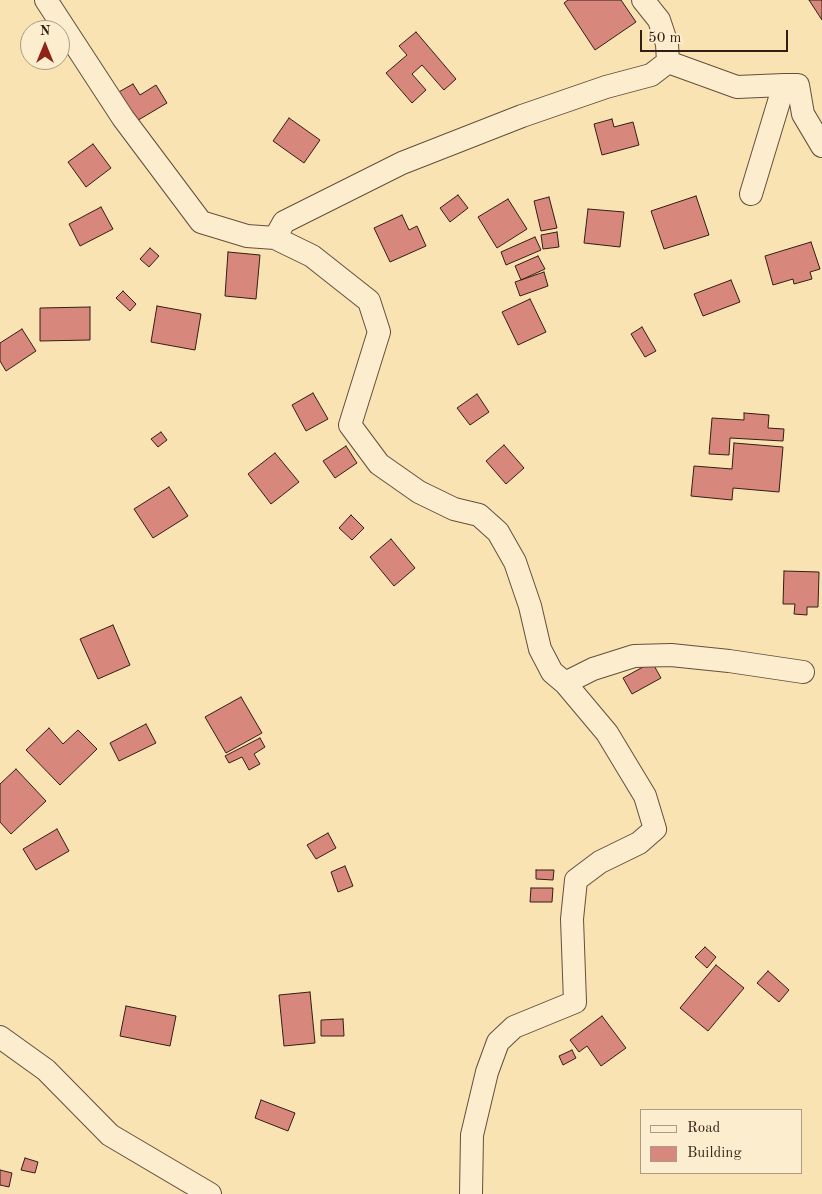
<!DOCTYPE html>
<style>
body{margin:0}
#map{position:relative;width:822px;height:1194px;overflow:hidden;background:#f9e3b3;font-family:"Old Standard TT",serif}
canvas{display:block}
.legend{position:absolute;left:640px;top:1109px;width:162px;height:65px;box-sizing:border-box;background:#fbedce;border:1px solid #ab9a84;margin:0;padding:6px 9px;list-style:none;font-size:15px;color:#321e15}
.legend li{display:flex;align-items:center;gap:10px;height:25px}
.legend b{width:25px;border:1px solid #ab9a84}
.north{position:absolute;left:20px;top:20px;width:50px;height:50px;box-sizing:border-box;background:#fbedce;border:1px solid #ab9a84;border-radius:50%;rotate:0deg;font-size:14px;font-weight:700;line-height:20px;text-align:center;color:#321e15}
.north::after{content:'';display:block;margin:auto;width:18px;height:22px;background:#8f2418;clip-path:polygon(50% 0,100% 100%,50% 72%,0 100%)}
.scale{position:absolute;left:640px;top:30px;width:148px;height:22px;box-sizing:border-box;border:2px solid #321e15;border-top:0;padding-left:6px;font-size:15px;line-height:18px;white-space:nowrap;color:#321e15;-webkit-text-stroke:4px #fbedce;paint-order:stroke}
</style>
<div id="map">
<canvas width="822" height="1194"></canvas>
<ul class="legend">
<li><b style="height:6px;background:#fbedce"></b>Road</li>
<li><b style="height:14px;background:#d7877b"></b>Building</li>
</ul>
<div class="north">N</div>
<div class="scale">50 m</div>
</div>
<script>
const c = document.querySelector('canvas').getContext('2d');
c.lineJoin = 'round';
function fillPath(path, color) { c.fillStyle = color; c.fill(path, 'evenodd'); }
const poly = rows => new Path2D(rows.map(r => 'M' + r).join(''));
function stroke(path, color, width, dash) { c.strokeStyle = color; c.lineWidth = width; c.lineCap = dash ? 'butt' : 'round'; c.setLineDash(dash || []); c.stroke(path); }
const building = poly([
 [568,0,621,0,636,22,595,50,564,3,568,0],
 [809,0,822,0,822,20,809,0],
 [416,32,456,79,444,90,422,65,412,74,426,90,412,103,386,73,407,55,399,46,416,32],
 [133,84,140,95,156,85,167,103,135,122,117,93,133,84],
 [289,118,320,140,304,163,273,141,289,118],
 [612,119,614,127,633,122,639,145,602,155,594,124,612,119],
 [93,144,111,168,86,187,68,162,93,144],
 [458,195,468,208,450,222,440,208,458,195],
 [696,196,709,235,664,249,651,211,696,196],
 [549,197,557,228,541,231,534,201,549,197],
 [508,199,527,229,497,248,478,217,508,199],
 [101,207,113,229,80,246,69,224,101,207],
 [588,209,624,212,620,247,584,243,588,209],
 [402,215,409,230,417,226,426,246,390,262,374,228,402,215],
 [557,232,559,247,543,249,541,235,557,232],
 [535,237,541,250,506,265,501,252,535,237],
 [811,242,820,269,810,272,812,279,794,284,793,279,773,285,765,256,811,242],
 [150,248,159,256,149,267,140,259,150,248],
 [228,252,260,255,256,299,225,296,228,252],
 [538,256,545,269,521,280,515,266,538,256],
 [544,272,548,286,520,296,515,282,544,272],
 [731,280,740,302,703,316,694,294,731,280],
 [123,291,136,304,130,311,116,298,123,291],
 [530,299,546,332,518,345,502,312,530,299],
 [157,306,201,314,195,350,151,342,157,306],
 [90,307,90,340,40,341,40,308,90,307],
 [642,327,656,351,645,357,631,334,642,327],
 [22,329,36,351,6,371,0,361,0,343,22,329],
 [313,393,328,419,306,431,292,405,313,393],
 [477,394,489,412,470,425,457,408,477,394],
 [744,413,769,415,768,428,784,429,783,441,730,438,729,455,709,454,712,418,744,420,744,413],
 [161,432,167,440,158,447,151,439,161,432],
 [734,443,783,447,779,492,733,488,732,500,691,496,694,466,732,469,734,443],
 [504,445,524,468,506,484,486,461,504,445],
 [346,446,357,463,335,478,323,461,346,446],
 [275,453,299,482,271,504,248,474,275,453],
 [169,487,188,516,153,538,134,509,169,487],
 [351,515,364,528,352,540,339,528,351,515],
 [391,539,415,568,394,586,370,557,391,539],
 [784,571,819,572,818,607,807,607,807,615,794,614,795,604,783,604,784,571],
 [113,625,130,665,98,679,80,639,113,625],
 [652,662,661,678,632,694,623,678,652,662],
 [241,697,262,733,226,753,205,717,241,697],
 [146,724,156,743,119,761,110,743,146,724],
 [49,728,63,744,78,730,97,749,60,785,26,750,49,728],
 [260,738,265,747,254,754,260,764,249,770,242,757,229,763,225,756,260,738],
 [16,769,46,801,11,834,0,822,0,784,16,769],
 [57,829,69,851,36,870,23,849,57,829],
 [328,833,336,848,316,859,307,845,328,833],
 [345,866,353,886,338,892,331,872,345,866],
 [536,870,554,870,553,880,536,879,536,870],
 [531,888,553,888,552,902,530,902,531,888],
 [705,947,716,957,707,968,695,957,705,947],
 [716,965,744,988,708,1031,680,1008,716,965],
 [768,971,789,990,779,1002,757,983,768,971],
 [310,992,315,1043,284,1046,279,995,310,992],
 [126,1006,176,1016,170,1046,120,1036,126,1006],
 [602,1016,626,1048,601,1066,587,1046,579,1052,570,1040,602,1016],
 [343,1019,344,1036,321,1036,321,1020,343,1019],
 [572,1050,576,1058,563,1065,559,1056,572,1050],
 [261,1100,295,1113,288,1131,255,1118,261,1100],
 [25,1158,38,1162,35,1173,21,1170,25,1158],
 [0,1170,12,1173,9,1187,0,1185,0,1170]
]);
const street = poly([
 [46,0,123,118,201,222,247,236,275,238,312,256,369,301,379,332,350,425,379,464,419,492,454,509,479,515,498,532,515,562,530,606,540,649,552,672,565,683,607,733,645,796,655,829,639,843,600,862,576,880,572,919,575,1002,514,1027,498,1042,487,1072,472,1135,471,1194],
 [668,62,737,87,784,85],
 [751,194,784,85,798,85,803,114,822,146],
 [275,238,284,222,402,163,522,116,606,87,651,75,668,62,667,44,659,20,643,0],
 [565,683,593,669,634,656,671,655,729,661,803,672],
 [0,1037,46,1070,110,1135,210,1194]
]);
fillPath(building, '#d7877b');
stroke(building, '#321e15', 1);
stroke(street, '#644f3c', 24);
stroke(street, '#fbedce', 22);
</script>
